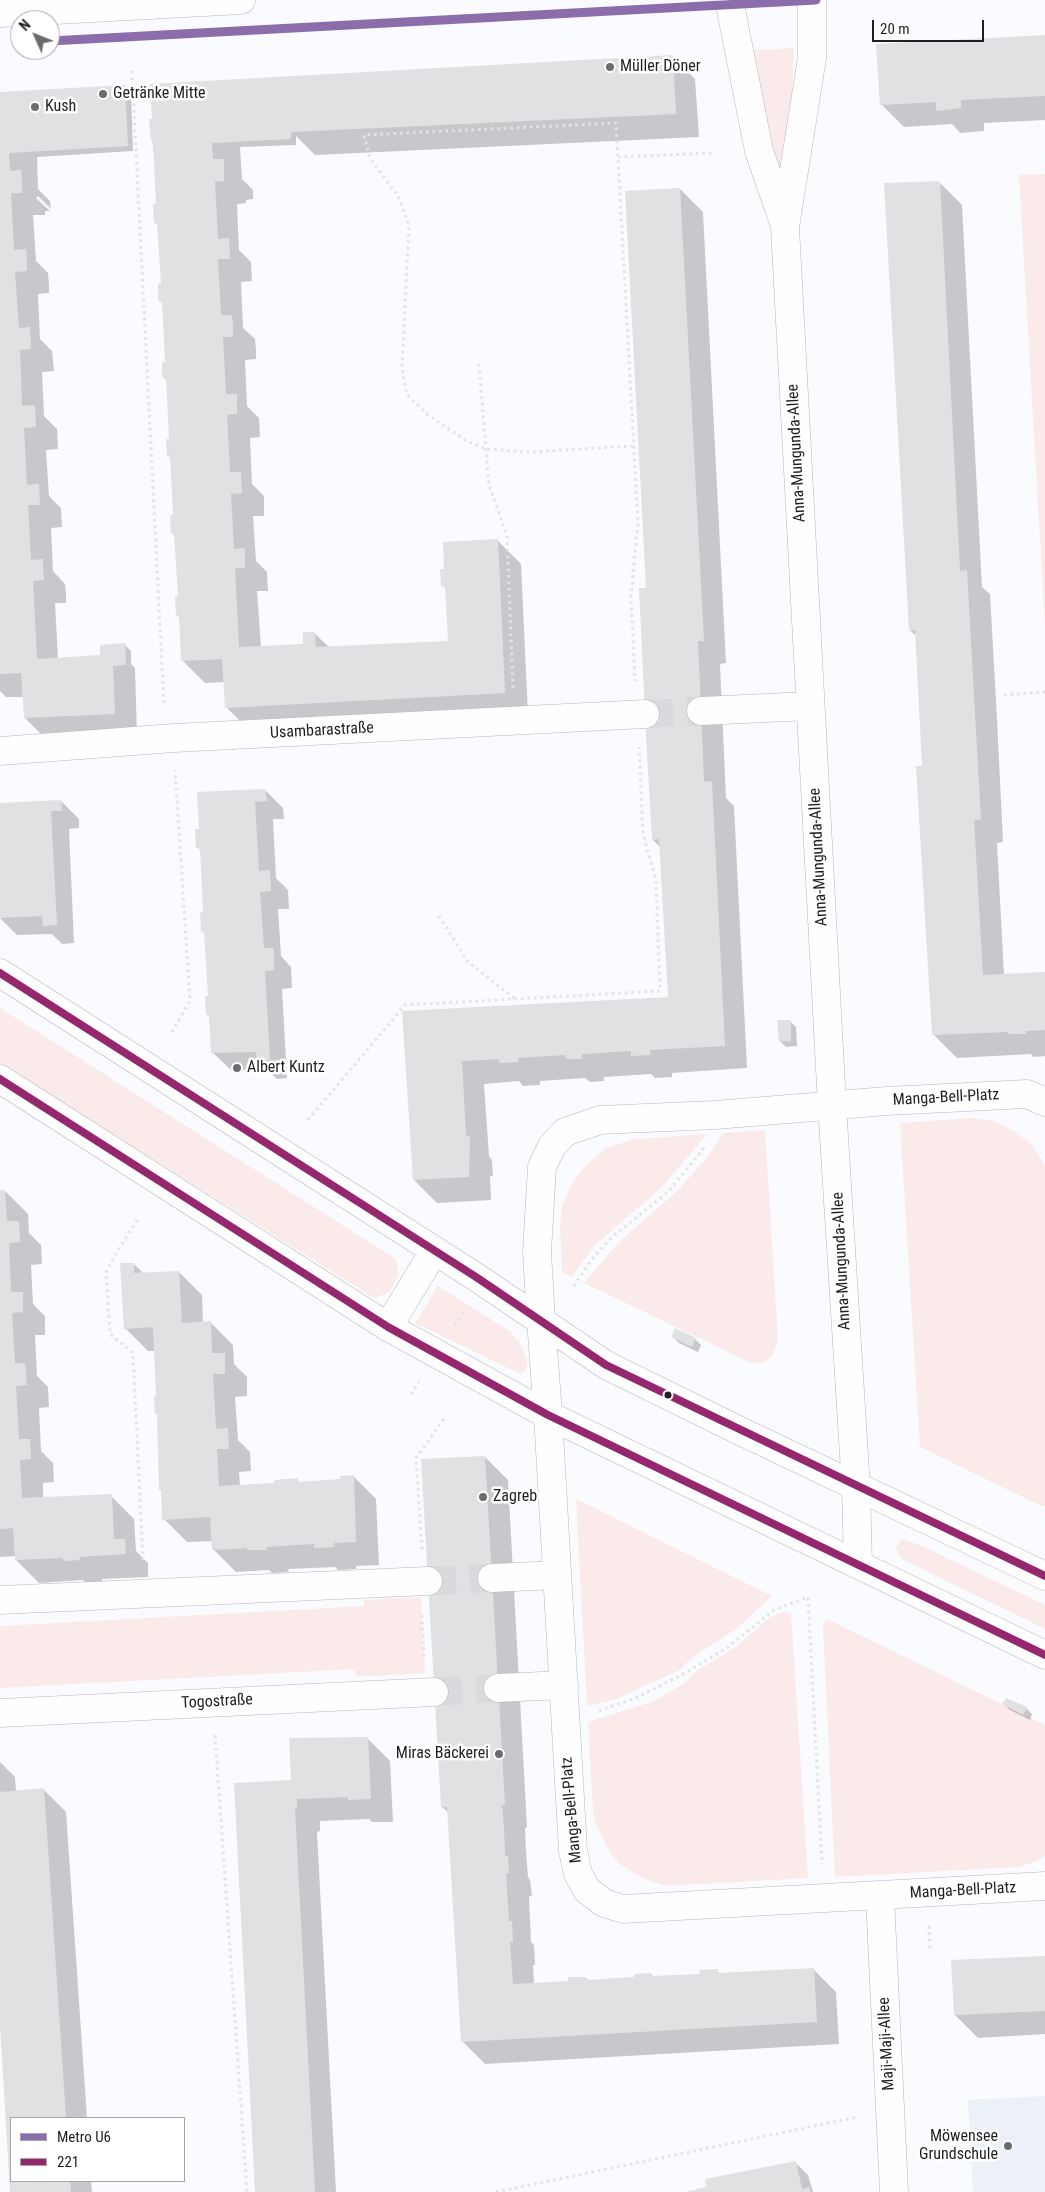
<!DOCTYPE html>
<meta charset="utf-8">
<style>
body{margin:0}
#map{position:relative;width:1045px;height:2192px;overflow:hidden;background:#f9fbfe;font-family:"Roboto Condensed",sans-serif}
canvas{display:block}
.legend{position:absolute;left:10px;top:2117px;width:175px;height:65px;box-sizing:border-box;background:#fff;border:1px solid #a5a5a6;margin:0;padding:6px 9px;list-style:none;font-size:15px;color:#1d1f21}
.legend li{display:flex;align-items:center;gap:10px;height:25px}
.legend b{width:25px;border:1px solid #a5a5a6}
.north{position:absolute;left:10px;top:10px;width:50px;height:50px;box-sizing:border-box;background:#fff;border:1px solid #a5a5a6;border-radius:50%;rotate:314deg;font-size:14px;font-weight:700;line-height:20px;text-align:center;color:#1d1f21}
.north::after{content:'';display:block;margin:auto;width:18px;height:22px;background:#6a6c6e;clip-path:polygon(50% 0,100% 100%,50% 72%,0 100%)}
.scale{position:absolute;left:872px;top:20px;width:112px;height:22px;box-sizing:border-box;border:2px solid #1d1f21;border-top:0;padding-left:6px;font-size:15px;line-height:18px;white-space:nowrap;color:#1d1f21;-webkit-text-stroke:4px #fff;paint-order:stroke}
</style>
<div id="map">
<canvas width="1045" height="2192"></canvas>
<ul class="legend">
<li><b style="height:6px;background:#8c6dab"></b>Metro U6</li>
<li><b style="height:6px;background:#95276e"></b>221</li>
</ul>
<div class="north">N</div>
<div class="scale">20 m</div>
</div>
<script>
const c = document.querySelector('canvas').getContext('2d');
c.lineJoin = 'round';
function fillPath(path, color) { c.fillStyle = color; c.fill(path, 'evenodd'); }
const poly = rows => new Path2D(rows.map(r => 'M' + r).join(''));
function stroke(path, color, width, dash) { c.strokeStyle = color; c.lineWidth = width; c.lineCap = dash ? 'butt' : 'round'; c.setLineDash(dash || []); c.stroke(path); }
function write(font, color, halo, rows, align = 'center') {
  c.font = font + ' "Roboto Condensed",sans-serif'; c.lineWidth = 5; c.setLineDash([]); c.textBaseline = 'middle'; c.strokeStyle = halo; c.fillStyle = color; for (const [text, x, y, turn = 0] of rows) {
    c.save(); c.translate(x, y); c.rotate((+turn || 0) * Math.PI / 180); c.textAlign = isNaN(turn) ? turn : align; if (halo) c.strokeText(text, 0, 0); c.fillText(text, 0, 0); c.restore();
  }
}
const built = poly([
 [1045,2096,1045,2192,973,2192,968,2100]
]);
const green = poly([
 [794,48,789,173,776,173,753,50],
 [1045,174,1045,625,1019,175],
 [0,1008,396,1259,399,1275,388,1293,374,1298,0,1063],
 [973,1118,995,1121,1013,1130,1032,1145,1045,1165,1045,1506,1041,1506,920,1447,900,1123],
 [765,1130,778,1340,773,1355,765,1362,751,1363,584,1283,617,1244,677,1191,704,1161,724,1133],
 [707,1134,661,1188,594,1246,572,1277,562,1272,560,1226,562,1206,574,1180,588,1163,607,1148,634,1139],
 [438,1286,511,1332,521,1345,527,1359,527,1366,525,1371,521,1373,512,1370,415,1323],
 [576,1499,772,1596,736,1629,690,1659,680,1670,614,1700,587,1706],
 [903,1539,922,1546,1045,1605,1045,1629,902,1559,895,1548],
 [421,1597,425,1673,356,1677,356,1669,0,1688,0,1626,364,1606,364,1600],
 [783,1612,791,1613,808,1878,666,1886,644,1879,621,1865,611,1854,597,1827,593,1811,588,1722,652,1702,685,1683,695,1672,737,1646,770,1617],
 [827,1619,1045,1725,1045,1856,1037,1861,1018,1867,835,1877,823,1625]
]);
const shadow = poly([
 [1045,36,1045,120,984,123,984,131,960,133,952,124,904,127,881,104],
 [672,56,695,79,699,137,315,155,296,136,296,145,240,147,242,179,253,190,253,199,246,200,246,203,237,204,239,250,251,262,252,281,241,282,243,328,255,339,256,350,256,359,245,360,247,406,259,418,260,437,250,438,252,484,264,496,264,516,253,516,256,561,267,572,268,591,257,591,261,647,304,645,314,633,329,647,449,642,446,589,443,585,445,570,498,541,521,564,528,715,249,730,226,707,225,682,205,683,182,660,180,618,177,615,179,597,176,536,172,533,175,516,171,458,168,455,171,440,167,380,164,377,166,363,163,304,160,300,162,284,159,226,156,223,156,174,150,120],
 [125,86,131,92,133,151,37,157,38,189,50,201,51,209,38,196,36,198,50,211,45,211,45,215,33,215,36,261,48,273,49,284,49,293,38,294,40,339,52,351,54,371,42,372,44,416,57,429,58,449,46,450,49,496,61,508,62,527,51,528,53,571,65,584,66,593,66,603,55,603,58,659,102,656,125,645,131,651,131,664,135,668,137,736,48,741,25,718,24,697,6,697,0,691,0,93],
 [939,182,962,205,982,587,990,594,997,719,1003,842,997,843,1004,975,1045,973,1045,1056,1033,1057,1031,1054,957,1058,934,1035,917,637,910,630],
 [680,189,703,212,726,663,720,664,726,798,734,806,747,1068,672,1073,672,1077,655,1078,651,1074,604,1077,604,1081,590,1082,585,1078,540,1081,540,1085,523,1086,519,1081,484,1084,489,1156,492,1160,493,1176,490,1176,491,1200,437,1203,414,1180,404,1012,669,998,661,848,653,840,647,589],
 [265,790,283,808,284,819,273,819,276,878,288,890,289,909,278,909,281,956,291,967,292,988,282,989,287,1078,277,1079,267,1070,231,1070,212,1052,210,1018,207,1014,209,997,206,934,202,931,204,914,201,851,198,847,200,830],
 [61,801,79,819,79,828,69,829,74,943,62,944,52,934,17,935,0,918,0,805],
 [790,1021,796,1027,797,1046,786,1047,780,1041],
 [0,1191,5,1191,28,1214,29,1233,41,1245,42,1264,31,1265,33,1304,45,1316,45,1335,35,1335,37,1376,48,1387,49,1407,39,1408,41,1451,53,1463,54,1482,43,1483,43,1499,111,1496,134,1519,136,1551,148,1563,148,1577,102,1579,102,1583,87,1584,83,1580,39,1583,16,1560,16,1556,0,1557],
 [134,1264,144,1274,179,1272,202,1295,203,1323,210,1322,233,1345,234,1364,247,1377,247,1396,235,1397,238,1440,250,1452,251,1471,239,1472,240,1486,275,1484,297,1480,301,1483,341,1481,353,1476,376,1499,379,1565,356,1566,356,1569,338,1570,335,1567,288,1569,289,1572,272,1573,269,1570,236,1572,213,1549,213,1541,187,1542,164,1519,162,1492,160,1489,159,1416,156,1414,158,1398,155,1351,148,1351,125,1328],
 [673,1337,695,1339,701,1345,698,1352,679,1343],
 [485,1457,508,1480,527,1827,525,1828,526,1851,528,1877,530,1880,532,1896,529,1896,531,1942,534,1945,535,1965,533,1965,534,1984,570,1982,586,1978,589,1981,636,1978,651,1974,654,1977,701,1975,717,1971,721,1974,813,1969,836,1992,839,2044,485,2064,462,2041,449,1813,442,1807],
 [1004,1704,1026,1708,1032,1714,1030,1720,1010,1710],
 [367,1738,390,1761,393,1822,372,1822,369,1819,320,1821,320,1831,317,1832,336,2192,256,2192,292,1782],
 [0,1762,15,1777,16,1792,43,1789,66,1812,87,2118,11,2118,11,2181,91,2181,92,2192,11,2192,0,2004],
 [1045,1957,1045,2034,978,2038,955,2015],
 [796,2163,808,2175,813,2192,688,2192]
]);
const building = poly([
 [1045,35,1045,96,961,100,961,108,936,111,936,102,880,105,876,44],
 [673,55,676,114,291,132,291,139,212,143,213,159,224,159,224,181,215,182,218,239,229,238,230,259,218,259,221,315,232,315,233,326,233,337,223,337,226,394,237,394,237,414,227,415,230,472,241,472,242,493,231,494,234,549,245,548,245,568,235,568,239,647,303,644,303,632,315,632,316,647,448,641,445,586,441,586,440,569,444,569,443,542,498,539,505,693,225,708,222,659,181,661,179,615,176,615,175,597,178,596,174,533,171,533,170,515,173,515,170,455,167,456,166,439,169,439,166,377,162,377,162,362,165,362,162,301,158,301,158,284,161,283,157,223,154,223,153,204,156,204,153,141,151,141,149,119,152,119,150,84],
 [125,85,128,146,9,153,10,171,21,170,22,181,22,193,11,193,14,250,26,249,27,261,27,271,15,272,19,328,30,327,31,349,20,350,22,406,35,405,36,427,24,428,27,485,39,484,40,505,28,505,31,560,43,559,43,570,44,580,33,581,37,659,100,655,100,645,125,643,126,665,113,666,115,714,24,718,21,673,0,674,0,92],
 [940,181,960,571,967,570,974,696,981,820,974,820,983,975,1045,972,1045,1030,1026,1031,1026,1034,1009,1034,1008,1032,932,1035,916,766,922,766,915,630,909,631,884,183],
 [680,188,704,641,698,641,704,781,712,782,725,1046,650,1050,650,1055,631,1056,631,1051,582,1054,582,1059,566,1059,565,1055,518,1058,518,1062,499,1063,499,1059,462,1061,466,1136,470,1136,469,1177,413,1180,402,1011,668,997,659,839,652,840,646,735,639,588,646,588,625,191],
 [265,789,267,801,255,802,259,871,270,870,271,891,260,892,264,948,274,948,274,970,265,971,270,1060,257,1061,256,1052,211,1053,209,1015,206,1015,205,996,208,996,204,932,201,931,200,912,203,912,200,848,196,848,195,829,199,829,197,792],
 [61,800,62,811,51,811,57,925,43,926,42,916,0,918,0,803],
 [777,1020,791,1020,791,1041,779,1041],
 [0,1190,5,1190,7,1221,19,1221,20,1242,9,1243,11,1292,23,1292,23,1312,12,1313,15,1363,25,1363,27,1385,16,1386,19,1439,30,1439,31,1459,20,1460,22,1498,112,1494,114,1539,125,1539,126,1554,79,1557,80,1560,63,1561,63,1558,15,1560,13,1528,0,1529],
 [120,1263,134,1263,134,1273,179,1271,182,1323,211,1321,212,1353,225,1353,225,1374,213,1374,216,1429,228,1428,229,1449,217,1449,219,1486,274,1483,274,1480,298,1478,298,1482,340,1479,340,1476,354,1475,356,1542,334,1543,334,1547,314,1548,314,1544,266,1547,267,1550,247,1550,247,1548,212,1550,210,1517,162,1520,161,1490,159,1490,157,1414,155,1414,154,1396,156,1396,153,1327,124,1329],
 [675,1328,696,1338,692,1347,671,1337],
 [485,1456,505,1805,502,1805,504,1827,505,1856,508,1856,509,1873,506,1874,509,1921,512,1921,513,1942,510,1942,513,1984,568,1981,568,1977,586,1977,587,1980,634,1977,634,1974,651,1973,651,1976,700,1974,699,1970,718,1969,718,1973,814,1968,817,2022,461,2042,447,1807,441,1807,421,1459],
 [1006,1698,1027,1707,1023,1715,1002,1704],
 [368,1737,371,1799,348,1800,348,1797,297,1799,297,1809,295,1809,315,2192,255,2192,234,1783,291,1780,289,1738],
 [44,1788,66,2118,11,2118,11,2181,70,2181,71,2192,10,2192,0,2025,0,1792],
 [1045,1956,1045,2011,954,2015,951,1960],
 [796,2161,802,2189,810,2187,810,2192,686,2192,706,2187,705,2179]
]);
const minorTunnel = poly([
 [645,714,701,711],
 [428,1581,492,1578],
 [434,1692,498,1688]
]);
const path = poly([
 [132,71,164,706],
 [618,157,712,153],
 [479,364,489,485,507,536,513,688],
 [633,446,529,452,486,449,465,440,428,415,407,395,402,368,409,225,398,196,370,158,364,135,616,123,638,522,631,596,635,681],
 [1004,695,1045,692],
 [439,916,468,962,515,999],
 [172,1032,190,1001,175,770],
 [308,1120,405,1005,660,991,656,880,643,834,639,747],
 [137,1220,114,1257,106,1272,110,1334,133,1353,143,1560],
 [574,1286,592,1259,612,1237,668,1192,704,1148],
 [455,1325,465,1310],
 [411,1394,419,1382],
 [422,1549,416,1458,446,1416],
 [422,1615,424,1658],
 [599,1711,638,1697,687,1672,728,1647,774,1610,808,1597,822,1864],
 [215,1735,247,2192],
 [929,1926,930,1948],
 [496,2192,858,2117]
]);
const minor = poly([
 [729,0,759,151,784,223],
 [812,0,812,58,785,227,832,1105,856,1487],
 [701,711,810,706],
 [0,751,174,738,645,714],
 [541,1320,537,1252,542,1167,552,1146,565,1132,600,1120,715,1115,887,1101,1027,1094,1045,1102],
 [548,1415,573,1851,578,1874,587,1890,604,1903,623,1909,1045,1886],
 [492,1578,557,1575],
 [0,1600,428,1581],
 [498,1688,564,1685],
 [0,1713,434,1692],
 [880,1897,894,2192]
]);
const tertiary = poly([
 [0,973,476,1277,606,1365,738,1430,1045,1576],
 [0,1079,388,1327,548,1415,1045,1655],
 [541,1320,548,1415],
 [388,1327,434,1251],
 [856,1487,858,1564]
]);
const primary = poly([
 [0,13,241,0]
]);
const bus1 = poly([
 [0,973,476,1277,606,1365,1045,1576],
 [0,1079,388,1327,548,1415,1045,1655]
]);
const metro1 = poly([
 [50,41,816,0]
]);
const markers = [
 [610,67,5,"#6a6c6e"],
 [103,94,5,"#6a6c6e"],
 [35,107,5,"#6a6c6e"],
 [237,1068,5,"#6a6c6e"],
 [668,1395,4.5,"#1d1f21"],
 [483,1497,5,"#6a6c6e"],
 [499,1754,5,"#6a6c6e"],
 [1008,2146,5,"#6a6c6e"]
];
const poiNames = [
 ["Müller Döner",620,67],
 ["Getränke Mitte",113,94],
 ["Kush",45,107],
 ["Albert Kuntz",247,1068],
 ["Zagreb",493,1497],
 ["Miras Bäckerei",489,1754,"right"],
 ["Möwensee",998,2137,"right"],
 ["Grundschule",998,2155,"right"]
];
const streetNames = [
 ["Anna-Mungunda-Allee",797,453,-93],
 ["Usambarastraße",322,731,-3],
 ["Anna-Mungunda-Allee",819,857,-93],
 ["Manga-Bell-Platz",946,1098,-3],
 ["Anna-Mungunda-Allee",842,1261,-93],
 ["Togostraße",217,1702,-3],
 ["Manga-Bell-Platz",572,1810,-95],
 ["Manga-Bell-Platz",963,1891,-3],
 ["Maji-Maji-Allee",887,2044,-93]
];
fillPath(built, '#ebf0f9');
fillPath(green, '#fbeaea');
fillPath(shadow, '#0003');
fillPath(building, '#dfe1e3');
stroke(minorTunnel, '#d8dadd', 28, [28, 14]);
stroke(minor, '#b5b7ba', 29);
stroke(tertiary, '#b5b7ba', 29);
stroke(primary, '#b5b7ba', 29);
stroke(path, '#e3e3e4', 3, [2.5, 4]);
stroke(minor, '#fefeff', 28);
stroke(tertiary, '#fefeff', 28);
stroke(primary, '#fefeff', 28);
stroke(bus1, '#95276e', 8);
stroke(metro1, '#8c6dab', 9);
for (const [x, y, r, color] of markers) { const dot = new Path2D(); dot.arc(x, y, r, 0, 2 * Math.PI); c.fillStyle = color; c.fill(dot); stroke(dot, '#fff', 2); }
write('16px', '#1d1f21', '#fff', poiNames, 'left');
write('16px', '#1d1f21', '#fff', streetNames);
</script>
